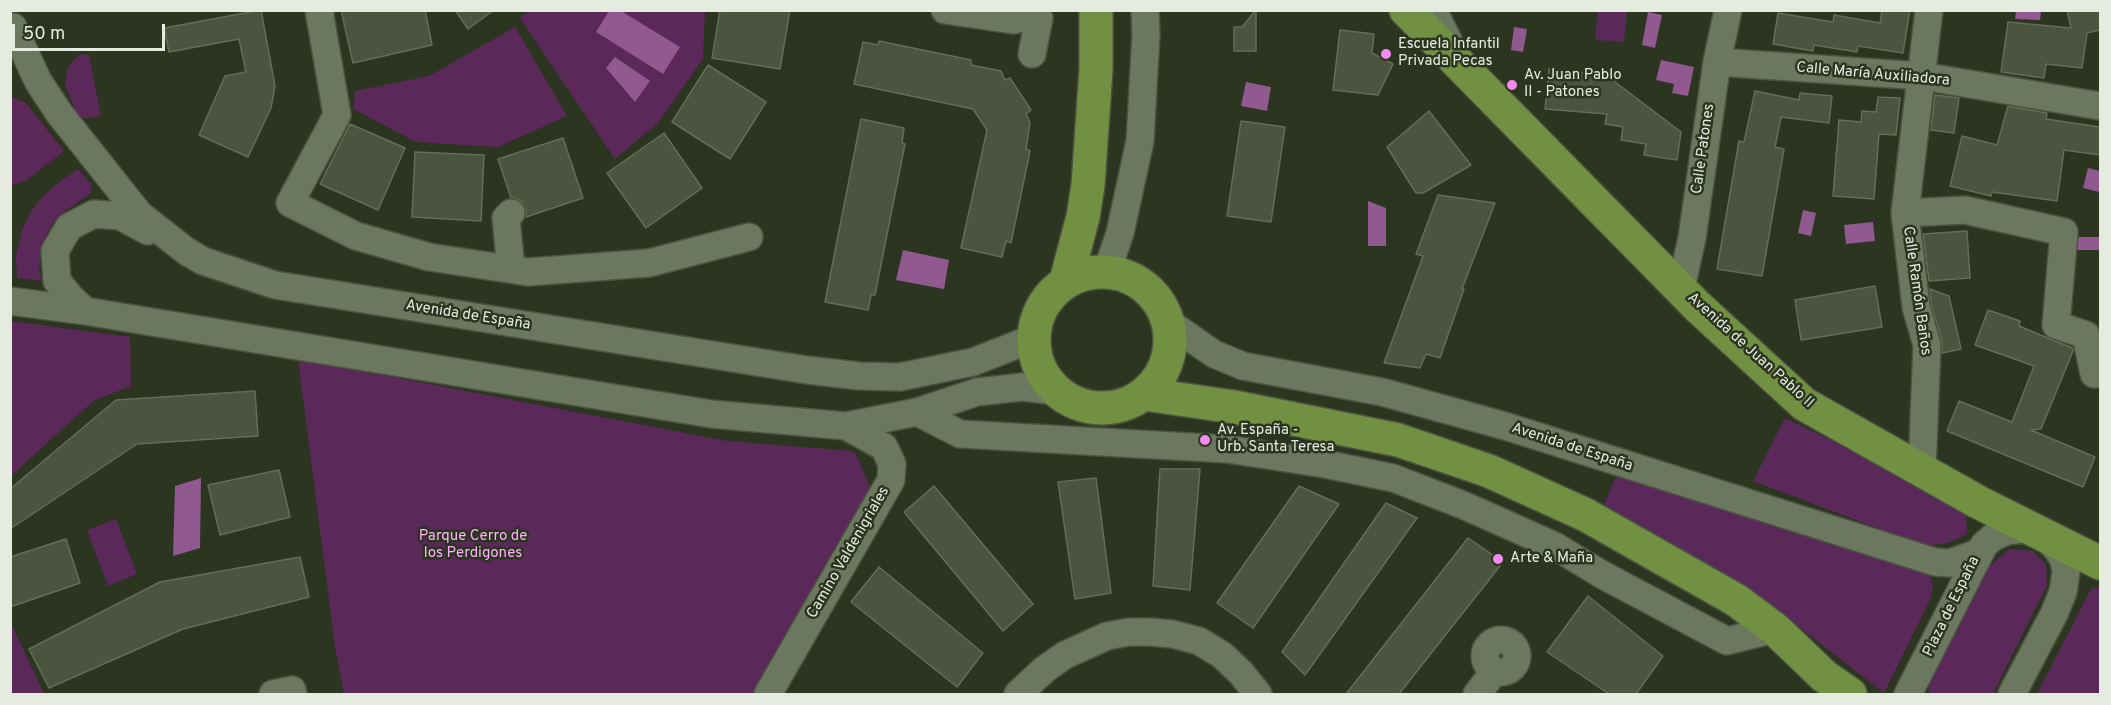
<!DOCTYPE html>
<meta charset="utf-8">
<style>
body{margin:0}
#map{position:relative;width:2111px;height:705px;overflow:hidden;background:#2b3520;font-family:Overpass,sans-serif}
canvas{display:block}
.frame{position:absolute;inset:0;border:12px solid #e5ecdf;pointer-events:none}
.scale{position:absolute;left:12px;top:24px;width:153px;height:27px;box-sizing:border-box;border:3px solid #e5ecdf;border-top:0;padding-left:8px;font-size:18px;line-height:21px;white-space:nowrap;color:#e5ecdf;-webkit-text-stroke:4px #2b3520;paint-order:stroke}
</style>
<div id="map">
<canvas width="2111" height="705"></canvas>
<div class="frame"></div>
<div class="scale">50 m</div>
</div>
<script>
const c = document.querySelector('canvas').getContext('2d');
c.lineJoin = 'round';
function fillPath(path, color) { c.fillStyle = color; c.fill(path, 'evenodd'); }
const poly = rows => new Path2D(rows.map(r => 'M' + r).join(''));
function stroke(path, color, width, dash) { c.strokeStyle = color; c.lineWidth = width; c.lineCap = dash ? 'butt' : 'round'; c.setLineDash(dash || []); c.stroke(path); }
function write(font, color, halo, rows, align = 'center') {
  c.font = font + ' Overpass,sans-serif'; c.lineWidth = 5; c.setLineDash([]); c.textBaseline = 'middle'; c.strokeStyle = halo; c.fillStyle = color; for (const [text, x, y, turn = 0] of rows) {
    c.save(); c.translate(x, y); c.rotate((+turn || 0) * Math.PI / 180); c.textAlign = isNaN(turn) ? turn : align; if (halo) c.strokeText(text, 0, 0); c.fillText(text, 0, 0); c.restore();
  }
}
const green = poly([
 [531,10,705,11,703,59,658,123,615,159,520,18],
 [1598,11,1627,11,1624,42,1595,40],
 [515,27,567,116,498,147,416,142,353,109,355,91,429,76],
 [81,54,89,55,101,116,79,119,65,85,67,70,74,59],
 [11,97,26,103,64,151,27,180,11,186],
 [78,169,92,185,90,194,69,208,53,223,46,235,39,264,41,281,17,278,16,256,22,230,30,213,41,198,58,183],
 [11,321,130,337,131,386,93,401,11,476],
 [298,359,727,441,854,451,871,489,757,694,344,694,335,647],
 [1785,418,1953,499,1966,512,1967,534,1948,543,1925,546,1753,481],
 [1617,474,1929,574,1933,586,1931,598,1884,693,1753,591,1604,505],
 [116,519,137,574,108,586,87,530],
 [2009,549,2033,551,2046,564,2047,585,1993,694,1929,694,1928,684,1990,566],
 [2100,587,2100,694,2037,694,2091,589],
 [10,623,11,623,44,694,11,694]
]);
const water = poly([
 [609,11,621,11,680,47,663,74,596,32],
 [2016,11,2041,11,2040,20,2015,19],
 [1648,12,1662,15,1655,48,1642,45],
 [1514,27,1527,29,1523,52,1511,50],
 [615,57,650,81,635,102,606,68],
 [1661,60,1694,67,1688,96,1672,93,1674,84,1656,80],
 [1246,82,1271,87,1267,111,1241,106],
 [2088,168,2100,171,2099,192,2083,188],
 [1368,201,1386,208,1386,246,1368,246],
 [1803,210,1816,213,1811,236,1798,233],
 [1873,222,1875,241,1846,244,1844,225],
 [2075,237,2100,237,2100,250,2075,250],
 [903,250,949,260,944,289,896,280],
 [201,478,200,548,173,556,175,486]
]);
const building = poly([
 [261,10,275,86,271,108,248,157,199,135,225,76,246,72,239,39,169,52,164,28,261,10],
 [341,10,425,10,432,45,353,63,341,10],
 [455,10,494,10,468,29,455,10],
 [720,10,790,10,780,69,712,58,720,10],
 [1256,10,1256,51,1234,51,1234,27,1242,27,1256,10],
 [1882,10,1910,10,1903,53,1858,46,1857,52,1814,45,1813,51,1773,44,1778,13,1833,22,1834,15,1880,23,1882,10],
 [2067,10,2100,10,2100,30,2087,33,2082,68,2046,64,2044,78,2001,72,2008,22,2071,28,2067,10],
 [1340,30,1374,34,1372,53,1393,64,1378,95,1333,90,1340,30],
 [879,41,971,60,971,65,1001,71,1005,80,1010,78,1031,110,1026,114,1030,123,1026,149,1030,151,1011,243,1006,241,1002,257,961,248,987,130,973,109,854,84,863,42,878,45,879,41],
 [708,65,766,102,730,159,672,122,708,65],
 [1549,69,1606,75,1681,132,1677,160,1644,155,1646,144,1621,140,1623,127,1605,124,1607,114,1545,109,1549,69],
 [1755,91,1799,100,1800,93,1832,96,1829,123,1781,117,1775,147,1784,149,1762,276,1717,269,1739,141,1744,142,1755,91],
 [1935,95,1959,98,1954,133,1931,130,1935,95],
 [1878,97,1900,98,1896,135,1879,134,1874,199,1833,196,1839,120,1861,122,1862,111,1876,112,1878,97],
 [2008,106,2047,113,2046,119,2100,127,2100,155,2064,150,2057,201,1992,192,1991,196,1950,186,1962,136,1997,145,2008,106],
 [1429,111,1471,165,1423,193,1416,193,1387,147,1429,111],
 [861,119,904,128,902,143,905,144,875,295,871,295,868,310,825,302,861,119],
 [1241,121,1285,127,1271,222,1227,216,1241,121],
 [350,124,405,148,378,210,320,184,350,124],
 [664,133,702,188,646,228,607,173,664,133],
 [563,138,583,198,526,217,526,210,522,202,516,198,511,198,498,159,563,138],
 [415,152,484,155,481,221,412,217,415,152],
 [1438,195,1495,203,1462,289,1464,289,1440,358,1426,354,1420,368,1384,363,1423,256,1416,254,1438,195],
 [1967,231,1970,278,1929,281,1923,234,1967,231],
 [1875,286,1882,327,1801,340,1795,300,1875,286],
 [1930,289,1949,296,1961,349,1942,353,1942,341,1931,304,1930,289],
 [1988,310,2020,321,2019,326,2072,348,2073,351,2041,429,2031,430,2095,457,2083,487,1947,431,1959,401,2012,422,2034,366,1975,345,1988,310],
 [255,391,258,436,137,444,10,529,10,489,116,400,255,391],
 [1160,469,1200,469,1190,590,1153,586,1160,469],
 [279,470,290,517,220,535,208,485,279,470],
 [1096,478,1111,593,1075,599,1058,482,1096,478],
 [934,486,1033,604,1003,631,904,512,934,486],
 [1299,486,1339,504,1253,628,1217,603,1299,486],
 [1386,503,1417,518,1305,675,1282,652,1386,503],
 [1468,538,1503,562,1399,694,1346,694,1468,538],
 [66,539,80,583,10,607,10,557,66,539],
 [300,557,309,597,183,629,49,688,29,649,160,582,300,557],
 [879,567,983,653,957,687,851,602,879,567],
 [1588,596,1663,656,1636,694,1609,694,1547,652,1588,596]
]);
const minor = poly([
 [319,10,337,115,290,203,356,236,429,257,528,272,649,263,749,237],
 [945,10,1013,20,1022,18,1026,15],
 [1433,10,1453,50],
 [13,27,38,81,59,113,139,214,186,251,203,261,275,285,807,370,859,376,900,377,973,362,1034,338],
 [1032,54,1039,18],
 [1717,62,1922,76,2100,106],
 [1905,213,1965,210,2064,232,2056,325,2086,335,2094,374],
 [511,269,506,218,511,213],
 [1107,271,1120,233,1140,141,1146,34,1145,10],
 [1681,288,1692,238,1717,62,1728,10],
 [10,301,85,311,711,414,846,426,917,412,977,392,1022,387,1056,391],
 [85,311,71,298,57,281,55,251,69,227,94,214,120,216,148,231],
 [1168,322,1214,354,1243,366,1382,392,1505,426,1935,562,1950,563,1978,553],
 [917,412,960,434,1227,449,1325,464,1393,478,1463,505,1555,546,1601,574,1727,641,1775,629],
 [1922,470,1927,345,1916,307,1905,213,1929,10],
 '1485 656a16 16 0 1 1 32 0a16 16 0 1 1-32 0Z',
 [273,694,292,690,293,694],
 [768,694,891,480,892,464,884,447,846,426],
 [1018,694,1045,669,1065,655,1107,636,1129,632,1150,632,1172,634,1199,641,1222,655,1241,673,1258,694],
 [1477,694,1495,671],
 [1908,694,1984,545,1993,537,2007,531,2023,529,2044,536,2057,549,2064,560,2066,572,2063,592,2054,614,2012,694]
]);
const major = poly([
 [1406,10,1697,306,1804,404,1978,502,2100,563],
 '1034 340a68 68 0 1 1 136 0a68 68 0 1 1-136 0Z',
 [1066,281,1083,217,1088,185,1096,69,1096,10],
 [1144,394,1234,407,1398,440,1489,471,1586,515,1736,600,1775,629,1824,676,1850,694]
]);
const markers = [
 [1386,54,6,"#f38af1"],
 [1512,85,6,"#f38af1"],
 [1205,440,6,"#f38af1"],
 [1498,559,6,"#f38af1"]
];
const poiNames = [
 ["Escuela Infantil",1398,45],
 ["Privada Pecas",1398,62],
 ["Av. Juan Pablo",1524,76],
 ["II - Patones",1524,93],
 ["Av. España -",1217,431],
 ["Urb. Santa Teresa",1217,448],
 ["Arte & Maña",1510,559]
];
const streetNames = [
 ["Calle María Auxiliadora",1873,75,5],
 ["Calle Patones",1704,149,-82],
 ["Calle Ramón Baños",1916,291,82],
 ["Avenida de España",468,316,9],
 ["Avenida de Juan Pablo II",1750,351,42],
 ["Avenida de España",1572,448,18],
 ["Camino Valdenigriales",849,553,-60],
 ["Plaza de España",1952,607,-64]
];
const parkNames = [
 ["Parque Cerro de",473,537],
 ["los Perdigones",473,554]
];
fillPath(green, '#5b285a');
fillPath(water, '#90598f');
fillPath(building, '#4a543e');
stroke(building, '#636e57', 1.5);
stroke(minor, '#4a5240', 30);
stroke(major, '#4a5240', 36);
stroke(minor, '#6b775f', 27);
stroke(major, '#719041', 33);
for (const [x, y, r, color] of markers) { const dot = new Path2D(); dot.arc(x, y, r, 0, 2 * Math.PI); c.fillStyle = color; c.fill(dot); stroke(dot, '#2b3520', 2); }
write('15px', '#e5ecdf', '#2b3520', poiNames, 'left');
write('15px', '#e5ecdf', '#2b3520', streetNames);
write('15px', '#ffaffd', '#2b3520', parkNames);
</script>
